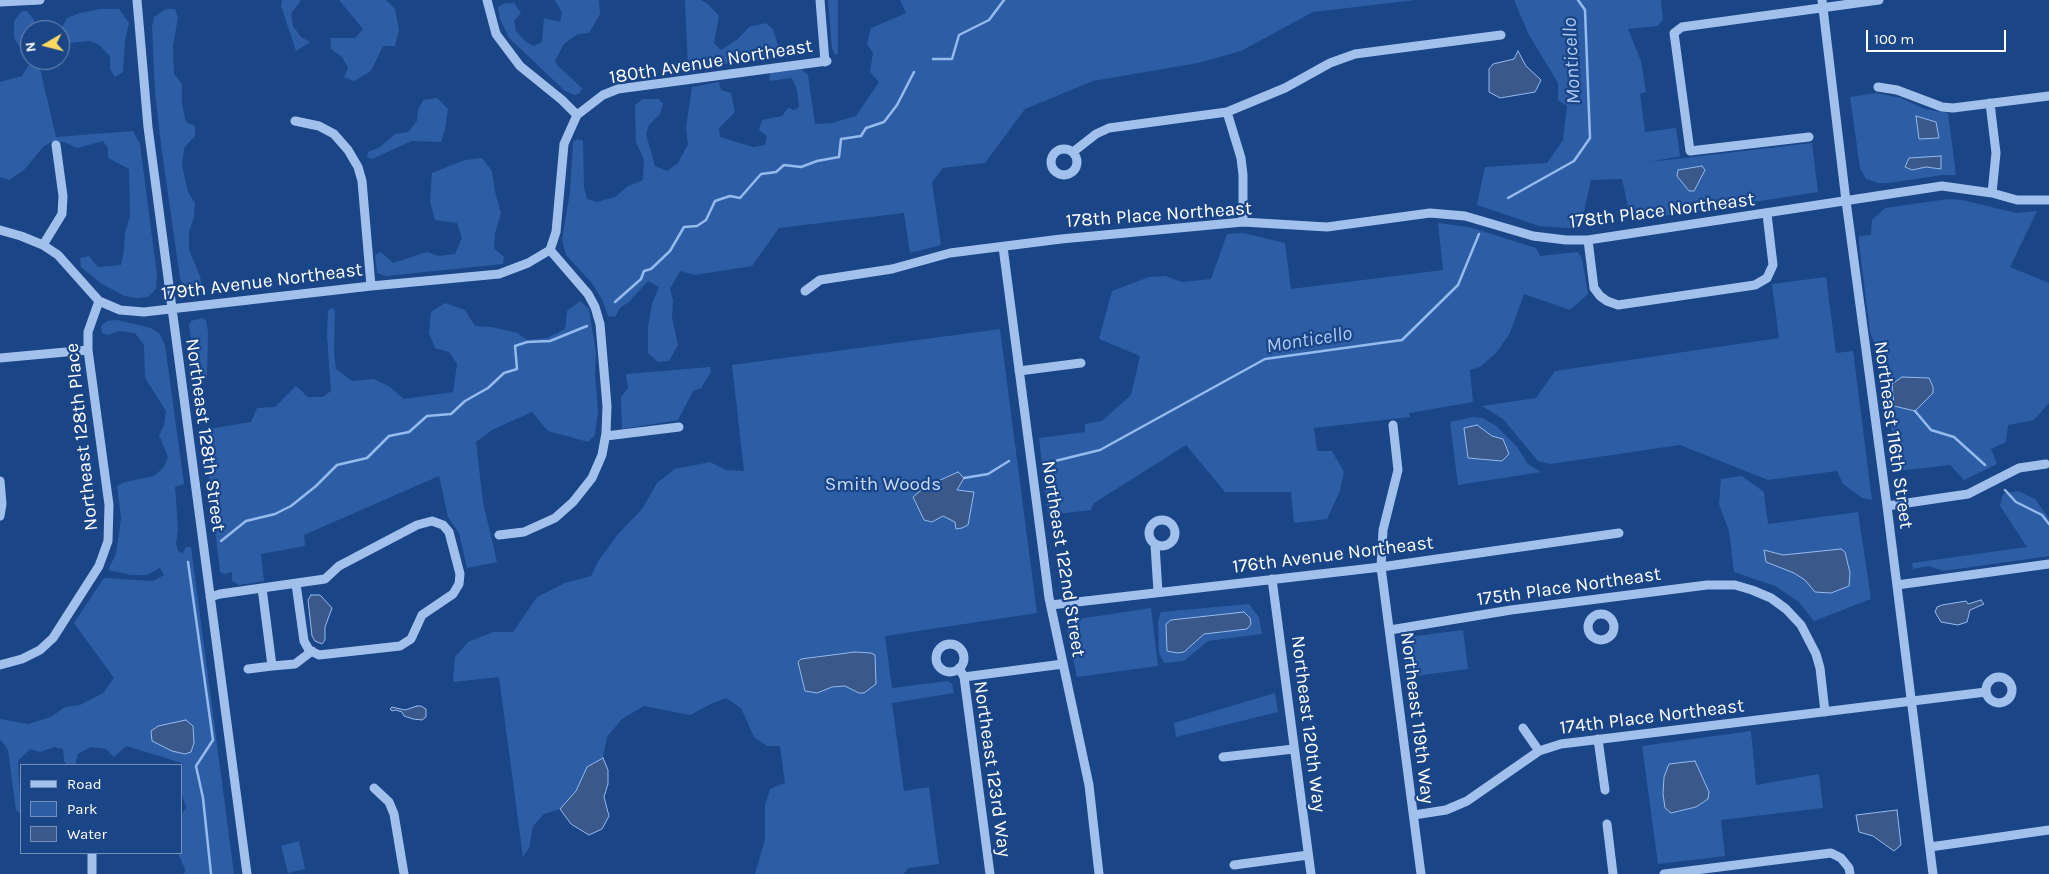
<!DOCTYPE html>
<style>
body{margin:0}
#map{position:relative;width:2049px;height:874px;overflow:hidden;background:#1a4587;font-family:Karla,sans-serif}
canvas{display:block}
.legend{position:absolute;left:20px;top:764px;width:162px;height:90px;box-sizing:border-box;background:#1a4587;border:1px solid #768fb7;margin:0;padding:6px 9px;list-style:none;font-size:15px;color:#fff}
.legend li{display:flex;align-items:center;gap:10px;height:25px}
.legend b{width:25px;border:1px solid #768fb7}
.north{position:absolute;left:20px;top:20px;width:50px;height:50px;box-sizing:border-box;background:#1a4587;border:1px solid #768fb7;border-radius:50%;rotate:262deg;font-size:14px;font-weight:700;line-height:20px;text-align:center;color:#fff}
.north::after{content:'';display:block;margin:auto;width:18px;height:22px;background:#fed85e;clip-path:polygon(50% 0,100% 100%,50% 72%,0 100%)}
.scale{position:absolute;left:1866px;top:30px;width:140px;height:22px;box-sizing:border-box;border:2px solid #fff;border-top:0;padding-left:6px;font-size:15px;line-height:18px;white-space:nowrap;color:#fff;-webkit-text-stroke:4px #1a4587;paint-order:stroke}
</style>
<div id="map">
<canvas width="2049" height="874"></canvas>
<ul class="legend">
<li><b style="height:6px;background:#a2c0ec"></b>Road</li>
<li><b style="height:14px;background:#2d5ea5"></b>Park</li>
<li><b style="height:14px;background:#3a598a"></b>Water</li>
</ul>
<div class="north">N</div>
<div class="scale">100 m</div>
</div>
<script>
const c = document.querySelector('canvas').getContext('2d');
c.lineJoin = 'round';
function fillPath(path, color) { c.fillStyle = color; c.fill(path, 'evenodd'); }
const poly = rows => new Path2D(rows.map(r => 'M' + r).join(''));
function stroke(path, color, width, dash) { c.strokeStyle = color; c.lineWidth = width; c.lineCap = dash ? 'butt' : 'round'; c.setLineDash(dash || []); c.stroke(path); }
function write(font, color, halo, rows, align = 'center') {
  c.font = font + ' Karla,sans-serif'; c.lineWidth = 4.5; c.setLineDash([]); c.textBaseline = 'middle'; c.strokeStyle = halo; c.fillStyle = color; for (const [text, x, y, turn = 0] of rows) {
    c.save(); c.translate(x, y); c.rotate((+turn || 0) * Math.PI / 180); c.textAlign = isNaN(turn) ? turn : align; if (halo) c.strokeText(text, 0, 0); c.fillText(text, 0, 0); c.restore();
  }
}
const green = poly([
 [282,0,301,0,291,14,293,26,301,37,310,42,296,51,281,6],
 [339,0,386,0,395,9,399,30,395,46,383,46,371,71,354,81,344,77,348,68,342,57,331,49,330,38,355,38,363,29],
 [555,0,599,0,600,14,589,33,578,34,564,44,555,61,558,66,582,88,580,93,575,95,565,91,509,38,500,19,498,7,506,3,514,3,521,13,514,21,516,31,525,41,533,46,542,42,544,18,560,22,562,13],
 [685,0,701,0,708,4,719,16,714,43,721,50,738,39,749,27,766,23,773,29,778,46,790,48,795,56,688,68],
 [828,0,838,0,838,54,835,55,832,48],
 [900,0,1416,0,1313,12,1241,51,1198,63,1093,81,1025,109,985,163,943,168,932,182,941,245,910,253,904,213,779,228,752,266,695,275,680,271,670,289,673,300,672,317,678,345,669,361,658,362,648,353,648,326,652,304,659,287,648,281,629,302,620,308,615,317,608,316,602,299,591,282,566,255,562,240,570,192,573,142,578,139,583,141,584,188,587,199,597,202,615,197,628,186,643,180,644,160,636,142,635,105,643,99,659,99,663,104,660,114,649,125,646,134,655,166,667,171,678,163,688,144,686,128,692,87,719,82,721,90,731,93,735,112,719,128,720,137,753,147,765,145,767,136,759,130,762,120,782,116,788,108,794,110,799,107,797,90,792,78,769,81,770,73,801,69,808,75,815,124,832,123,856,116,879,82,870,72,873,53,867,44,871,28,906,13],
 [1514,0,1661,0,1663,20,1657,26,1628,29,1641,61,1646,92,1640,94,1645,132,1676,128,1680,156,1650,162,1812,143,1818,192,1631,221,1622,179,1591,180,1580,229,1539,226,1477,205,1485,167,1547,163,1563,140,1567,106,1558,100,1558,83,1529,35],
 [100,9,119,9,129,23,125,41,123,72,115,77,110,69,110,56,99,45,90,41,69,43,60,37,60,31,67,18,80,13],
 [166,9,175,9,178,17,173,46,174,74,182,84,182,104,186,122,195,126,195,136,184,148,182,166,188,192,195,203,194,217,189,232,189,250,200,276,202,289,185,289,180,278,161,145,155,92,152,27,154,17],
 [22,11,27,11,34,20,34,30,30,30,30,60,38,60,56,137,133,131,140,144,157,275,156,289,148,297,137,298,125,296,102,284,81,267,80,258,89,256,98,267,121,265,124,250,125,233,130,216,129,169,108,158,108,148,103,141,77,148,64,142,51,142,43,147,24,170,9,180,0,177,0,82,22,76,30,63,14,38,14,21],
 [1876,93,1901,98,1925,109,1948,113,1956,175,1943,175,1888,183,1878,183,1866,179,1860,168,1850,97],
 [437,98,448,109,445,129,441,142,412,141,372,159,367,157,368,152,380,147,395,134,408,132,417,121,418,110,423,100],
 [482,158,492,171,495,192,501,213,495,233,494,248,504,257,503,264,386,276,377,273,375,255,381,252,393,263,427,252,439,256,455,254,462,238,457,223,435,220,430,201,432,173,465,160],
 [1948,199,1962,200,2016,213,2037,211,2010,267,2049,283,2049,403,2034,420,2008,425,2006,442,1991,449,1997,464,1964,480,1950,465,1897,471,1883,366,1870,332,1859,243,1859,236,1871,235,1872,220,1885,208],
 [1438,223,1469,227,1536,248,1540,256,1578,252,1582,259,1588,294,1570,310,1524,294,1510,333,1497,352,1480,367,1470,370,1473,402,1409,413,1410,417,1314,428,1317,451,1332,451,1344,472,1340,491,1327,519,1294,523,1291,492,1225,492,1186,445,1094,503,1091,510,1048,515,1039,438,1085,432,1085,424,1102,421,1131,395,1140,356,1099,339,1112,291,1149,277,1165,276,1182,282,1211,279,1227,234,1243,233,1285,243,1291,289,1443,270],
 [1826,277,1836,353,1853,351,1872,500,1862,498,1843,484,1837,471,1768,480,1680,445,1550,464,1538,461,1503,419,1482,406,1536,398,1555,371,1779,338,1772,284],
 [580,301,589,309,596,353,595,374,598,410,595,435,588,442,548,431,532,412,492,430,476,442,483,502,497,562,467,568,459,533,448,517,439,476,304,535,305,546,261,554,264,581,239,585,232,581,232,572,225,574,220,572,203,430,251,422,257,408,275,407,296,386,308,397,323,397,331,391,327,336,328,311,332,308,335,310,334,354,336,369,352,381,374,379,390,387,404,399,453,392,457,364,449,352,435,348,429,333,431,312,445,303,465,310,475,326,492,327,517,333,527,340,547,338,565,329,567,311],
 [202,318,206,320,208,332,207,378,201,381,196,373,189,325,191,321],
 [117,320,151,328,160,334,165,345,184,484,175,487,178,529,176,543,178,551,183,553,186,547,191,547,234,874,184,874,185,869,178,853,181,853,181,816,186,807,181,792,182,763,126,746,114,757,106,749,91,747,78,754,75,765,67,765,64,761,63,749,54,747,40,752,30,749,18,761,21,814,16,810,8,750,0,739,0,719,28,724,51,717,65,707,80,705,103,693,114,678,74,623,104,578,153,581,164,575,160,568,147,575,131,575,108,570,116,554,119,533,121,518,117,486,125,482,154,476,164,467,168,457,159,435,164,426,166,411,145,378,144,345,135,333,119,331,109,335,102,333,101,326,107,321],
 [1000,329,1037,613,885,636,892,688,948,681,952,684,954,693,892,703,904,791,929,787,939,864,908,868,904,874,755,874,765,839,765,805,770,789,785,783,780,746,767,746,754,737,741,708,726,698,713,703,690,715,644,706,622,719,607,737,603,758,587,767,576,791,560,809,544,814,533,826,529,848,523,857,499,677,453,682,455,657,468,642,493,632,513,632,537,597,565,583,591,576,599,560,619,533,642,509,657,483,675,469,710,462,726,470,744,471,732,365],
 [855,652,871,653,876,684,864,693,859,693,845,686,805,691,799,668,798,662,801,659],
 [710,367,711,372,701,388,693,391,678,420,622,429,621,397,628,388,626,374],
 [1473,417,1482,418,1495,425,1517,447,1528,464,1541,472,1458,485,1450,422],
 [1477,425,1492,436,1503,439,1509,453,1503,461],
 [1742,476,1764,492,1768,524,1858,512,1871,599,1814,621,1799,602,1775,586,1734,572,1729,531,1719,504,1721,479],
 [2018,491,2035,499,2049,519,2049,556,1943,571,1929,566,1913,569,1912,563,2027,547,2000,506,2003,494],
 [1249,604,1259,617,1262,634,1208,641,1184,661,1164,663,1159,653,1158,621,1161,612],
 [1151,608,1158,666,1077,677,1065,621],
 [1463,630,1468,669,1407,677,1403,645,1404,640,1408,637],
 [1275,693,1278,712,1176,737,1174,723],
 [1751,731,1756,785,1819,774,1823,808,1721,820,1725,856,1658,864,1642,746],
 [299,841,305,869,288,873,281,846]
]);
const water = poly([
 [1518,51,1526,66,1541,80,1535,92,1500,98,1489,92,1489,69,1493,64,1514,59,1518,51],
 [1916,116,1936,122,1939,138,1919,139,1916,116],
 [1941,156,1941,169,1926,167,1912,170,1905,167,1909,158,1941,156],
 [1702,166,1705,170,1694,191,1689,191,1677,176,1678,170,1702,166],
 [1902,377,1929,378,1933,387,1933,393,1915,411,1894,406,1892,384,1902,377],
 [1477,425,1492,436,1503,439,1509,454,1502,461,1468,458,1464,428,1477,425],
 [958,472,964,478,957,490,974,492,968,525,962,528,956,529,955,522,943,516,932,522,924,520,913,497,925,487,958,472],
 [1841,549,1845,552,1850,573,1849,586,1831,593,1815,592,1805,580,1794,573,1766,562,1764,550,1783,555,1841,549],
 [311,595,320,595,332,608,325,627,325,640,322,644,315,641,312,636,308,600,311,595],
 [1981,600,1984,604,1970,610,1967,622,1958,625,1941,622,1935,612,1937,607,1942,605,1966,601,1968,604,1981,600],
 [1244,612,1250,618,1251,624,1247,629,1204,634,1184,652,1177,653,1167,651,1166,624,1171,620,1244,612],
 [855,652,871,653,875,655,876,684,864,693,859,693,845,686,832,687,817,693,805,691,798,662,801,659,855,652],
 [417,706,421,706,426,709,426,717,422,720,413,719,404,716,402,712,396,710,392,711,390,709,392,707,405,710,417,706],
 [186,720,193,726,194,743,191,752,185,754,172,751,152,741,151,731,158,726,186,720],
 [603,758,608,770,608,784,604,797,609,816,602,829,589,835,571,824,560,809,576,791,587,767,603,758],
 [1695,761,1709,792,1708,799,1696,807,1671,813,1665,808,1663,794,1664,777,1669,764,1695,761],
 [1897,810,1901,845,1894,851,1873,836,1859,832,1856,815,1897,810]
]);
const stream = poly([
 [933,59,952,59,959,35,989,20,1004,0],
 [1508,198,1574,161,1590,138,1585,10,1578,0],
 [615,302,641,279,644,271,651,269,670,251,684,227,697,226,706,220,715,201,730,196,740,198,761,174,776,172,784,165,801,167,817,161,839,157,841,139,861,136,866,128,884,122,897,105,914,72],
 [1915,411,1931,430,1954,437,1985,465],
 [1051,462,1100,450,1265,359,1402,340,1458,285,1479,234],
 [964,478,988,474,1009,461],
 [2005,490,2016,502,2042,515,2049,524],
 [221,541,246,521,275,514,291,506,316,486,337,465,367,458,389,436,409,432,427,416,451,414,465,401,488,388,504,373,517,369,515,346,527,342,550,341,587,326],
 [188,562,213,740,196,766,203,798,211,874]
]);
const minor = poly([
 [137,0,148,127,247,874],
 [487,0,496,34,520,66,562,100,577,115,564,144,556,232,550,250,588,294,595,307,600,324,607,406,606,433,602,455,592,478,573,502,555,518,524,532,499,535],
 [820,0,825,62],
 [1822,0,1846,201,1887,506,1933,874],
 [0,2,40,0],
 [1878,87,1897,90,1942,107,1953,108,2049,96],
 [1990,103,1996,153,1992,193],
 [1227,112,1241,158,1243,175,1243,222],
 [577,115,603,95,618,89,827,61],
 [295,121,319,126,334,134,348,150,358,167,362,181,371,286],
 [1809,137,1690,151,1674,33,1682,27,1879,0],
 '1051 162a13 13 0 1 1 26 0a13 13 0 1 1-26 0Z',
 [1073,152,1096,134,1109,128,1227,112,1285,88,1330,63,1355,54,1501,35],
 [0,230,21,236,43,245,58,255,99,301,120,310,144,312,371,286,499,274,528,263,550,250],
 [1588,240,1594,288,1600,296,1607,301,1618,305,1755,285,1767,278,1773,265,1767,214],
 [43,245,62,214,63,196,56,145],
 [1003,247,1049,598,1089,785,1099,874],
 [805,291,820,280,892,269,950,253,1061,239,1243,222,1327,227,1430,213,1465,216,1533,236,1566,240,1588,240,1942,186,1992,193,2017,200,2049,200],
 [0,358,88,350],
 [1019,371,1081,363],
 [1393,425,1398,470,1383,530,1381,567,1421,874],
 [606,436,679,427],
 [0,481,2,504,0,516],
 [1887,506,1968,494,2019,468,2046,464],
 '1149 533a13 13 0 1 1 26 0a13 13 0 1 1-26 0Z',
 [1155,545,1158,592],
 [1272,579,1311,874],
 [1897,585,2049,564],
 [262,588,272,666,295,664,312,651],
 [210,597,220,594,325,579,339,566,417,525,432,521,443,525,449,532,460,574,459,584,453,594,422,615,411,639,400,646,319,655,309,650,304,641,296,584],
 [1051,605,1381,567,1619,533],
 '1588 627a13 13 0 1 1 26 0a13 13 0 1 1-26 0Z',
 [1390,630,1511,610,1707,585,1735,585,1752,590,1771,598,1786,609,1801,625,1816,654,1820,668,1825,712],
 '936 658a14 14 0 1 1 28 0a14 14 0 1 1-28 0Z',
 [0,665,22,659,40,650,53,638,99,566,108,541,109,505,88,350,88,332,99,301],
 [959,668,964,677,990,874],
 [248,669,272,666],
 [964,677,1063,664],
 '1986 690a13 13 0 1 1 26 0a13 13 0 1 1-26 0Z',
 [1523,728,1539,751],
 [1598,739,1605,790],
 [1223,757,1294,749],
 [374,788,389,802,394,814,404,874],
 [1414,815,1446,810,1467,801,1539,751,1561,744,1986,692],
 [1607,824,1613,874],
 [1930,847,2049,830],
 [92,853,92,874],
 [1234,865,1308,855],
 [1664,874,1831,853,1841,858,1849,868,1850,874]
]);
const streetNames = [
 ["180th Avenue Northeast",711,62,-9],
 ["178th Place Northeast",1662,211,-7],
 ["178th Place Northeast",1159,215,-4],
 ["179th Avenue Northeast",262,282,-7],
 ["Northeast 128th Street",205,435,82],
 ["Northeast 116th Street",1893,435,82],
 ["Northeast 128th Place",82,437,-96],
 ["176th Avenue Northeast",1333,555,-7],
 ["Northeast 122nd Street",1063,559,81],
 ["175th Place Northeast",1569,587,-8],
 ["174th Place Northeast",1652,717,-7],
 ["Northeast 119th Way",1417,718,83],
 ["Northeast 120th Way",1308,724,83],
 ["Northeast 123rd Way",992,769,82]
];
const parkNames = [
 ["Smith Woods",883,485]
];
const waterNames = [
 ["Monticello",1572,61,-93],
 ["Monticello",1309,340,-9]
];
fillPath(green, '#2d5ea5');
fillPath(water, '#3a598a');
stroke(water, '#95baee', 1);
stroke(stream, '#95baee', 2.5);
stroke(minor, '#a2c0ec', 9);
write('19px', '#fff', '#1a4587', streetNames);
write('19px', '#c8dcf9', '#1a4587', parkNames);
write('italic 20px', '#aecaf4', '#1a4587', waterNames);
</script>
